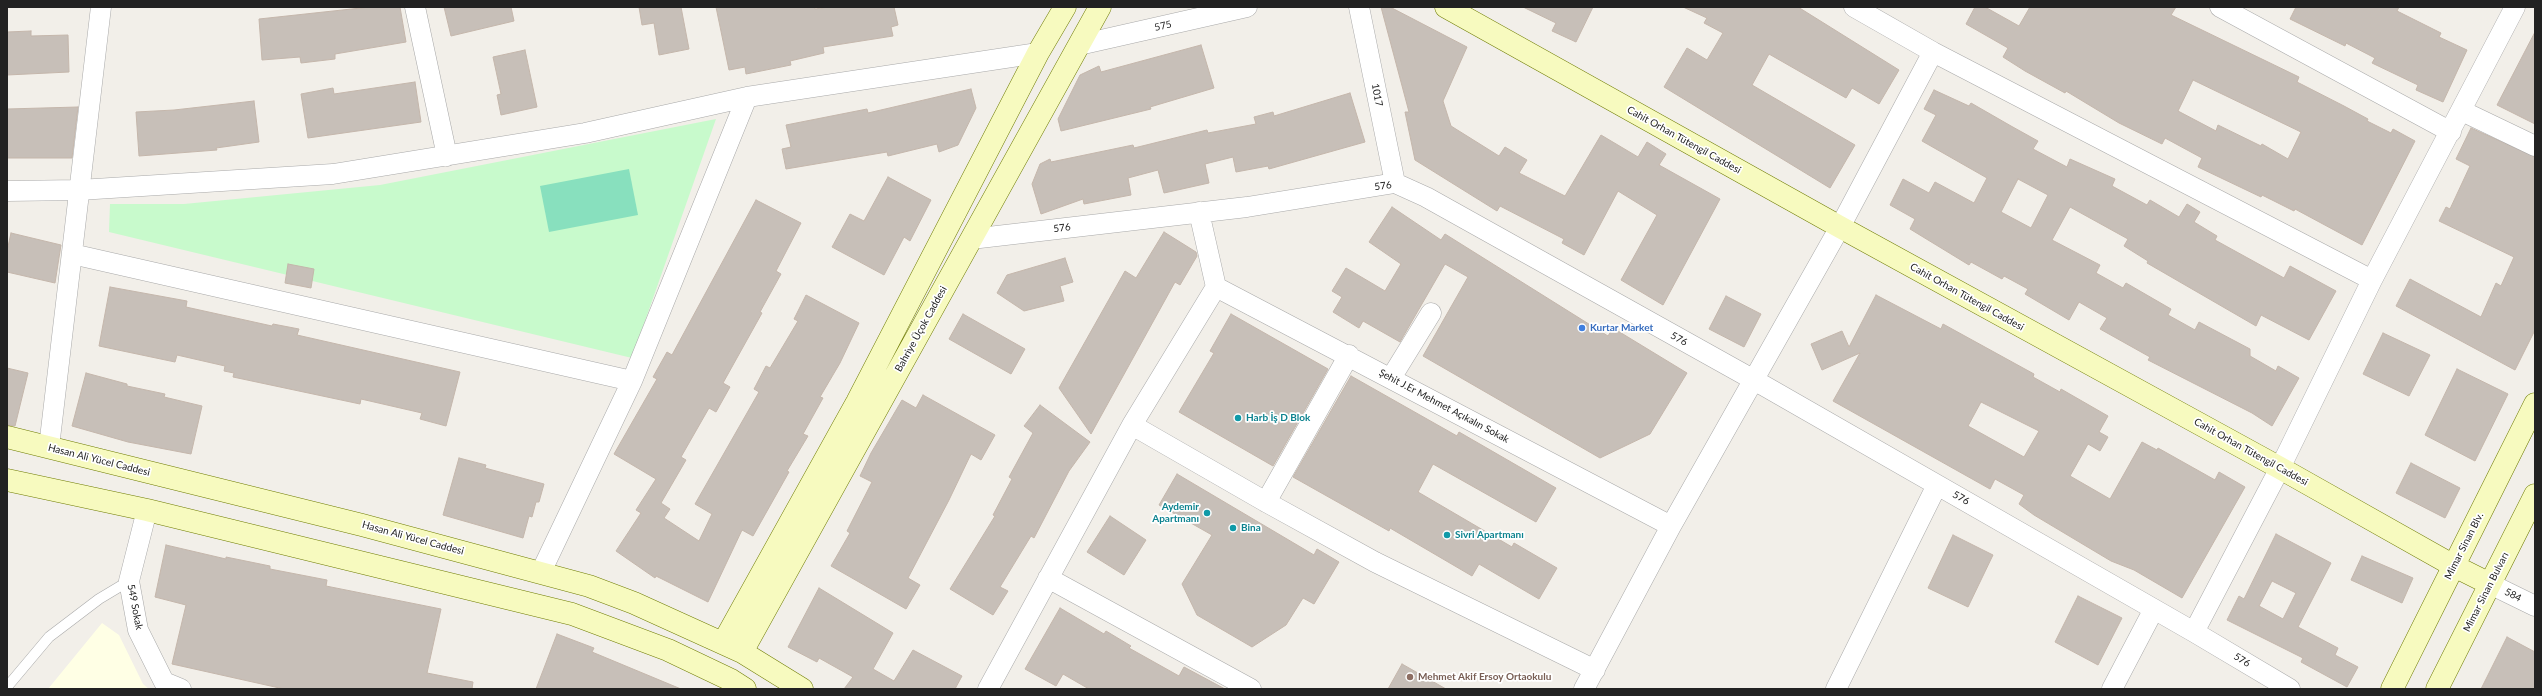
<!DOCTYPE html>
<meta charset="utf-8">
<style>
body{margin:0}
#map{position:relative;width:2542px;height:696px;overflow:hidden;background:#f2efe9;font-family:Lato,sans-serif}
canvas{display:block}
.frame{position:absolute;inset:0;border:8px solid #222;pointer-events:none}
</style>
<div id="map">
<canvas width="2542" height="696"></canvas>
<div class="frame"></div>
</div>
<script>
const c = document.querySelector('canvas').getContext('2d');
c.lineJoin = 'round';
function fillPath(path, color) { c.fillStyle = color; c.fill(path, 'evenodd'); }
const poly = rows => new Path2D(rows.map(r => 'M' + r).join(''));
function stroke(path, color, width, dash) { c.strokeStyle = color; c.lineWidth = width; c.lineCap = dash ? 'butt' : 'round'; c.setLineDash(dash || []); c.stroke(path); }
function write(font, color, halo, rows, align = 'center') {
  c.font = font + ' Lato,sans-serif'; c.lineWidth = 3.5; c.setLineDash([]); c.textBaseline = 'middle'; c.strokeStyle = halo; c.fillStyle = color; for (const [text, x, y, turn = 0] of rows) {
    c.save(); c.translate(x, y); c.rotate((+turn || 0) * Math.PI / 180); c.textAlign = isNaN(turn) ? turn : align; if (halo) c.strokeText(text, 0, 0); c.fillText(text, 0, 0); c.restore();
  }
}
const education = poly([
 [102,623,119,635,143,684,149,689,48,689]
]);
const park = poly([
 [716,119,632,358,109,232,110,204,184,204,380,185]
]);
const pitch = poly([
 [629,169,638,215,549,232,540,186]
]);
const building = poly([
 [370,7,400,7,406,42,335,54,335,59,301,63,300,57,262,60,259,19,370,7],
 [444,7,511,7,514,21,451,36,444,7],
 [639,7,681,7,689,49,659,55,654,23,642,25,639,7],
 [716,7,815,7,815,9,828,7,894,7,898,25,891,27,893,36,823,47,824,53,790,61,791,65,746,74,745,67,729,70,716,7],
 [1381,7,1390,7,1467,47,1443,101,1451,126,1499,156,1505,147,1527,160,1519,173,1565,196,1601,135,1638,157,1647,142,1666,154,1659,165,1720,199,1663,305,1621,280,1657,215,1618,191,1584,255,1562,243,1564,239,1500,206,1497,211,1415,160,1405,112,1409,112,1381,7],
 [1523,7,1593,7,1576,42,1552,31,1556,23,1523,7],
 [1683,7,1798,7,1899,70,1879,104,1852,88,1846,98,1769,54,1752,85,1855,145,1830,188,1664,87,1687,48,1707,60,1723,33,1704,23,1707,18,1683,7],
 [1975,7,1985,7,2019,26,2030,7,2176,7,2171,15,2299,77,2297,82,2344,106,2368,119,2367,121,2391,133,2393,129,2415,141,2362,245,2295,209,2294,211,2262,195,2261,197,2198,167,2202,158,2165,138,2162,144,2119,123,2066,91,2065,93,2025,71,2003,57,2008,48,1966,24,1975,7],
 [2193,80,2301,132,2288,159,2262,144,2261,146,2218,125,2216,131,2178,111,2193,80],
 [2296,7,2399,7,2397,11,2441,33,2439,37,2467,50,2443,102,2416,90,2418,85,2372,63,2375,58,2346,43,2345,46,2290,19,2296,7],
 [31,31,31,36,68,35,69,72,7,75,7,32,31,31],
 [2535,32,2535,124,2497,105,2535,32],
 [1201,45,1214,88,1150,107,1151,109,1061,131,1058,119,1080,75,1099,66,1101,72,1201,45],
 [525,50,537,107,501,115,497,95,501,94,493,57,525,50],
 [415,82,421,122,308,138,301,94,333,88,334,94,415,82],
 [971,89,976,108,958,145,939,152,937,144,888,156,887,152,786,169,782,149,791,147,786,125,867,109,868,113,971,89],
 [1934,90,1969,106,1971,103,2011,126,2038,141,2033,149,2067,167,2070,159,2115,179,2112,186,2147,205,2150,200,2179,217,2187,204,2200,212,2194,222,2217,236,2215,240,2284,278,2290,266,2336,291,2309,340,2261,315,2256,326,2147,263,2148,261,2124,246,2128,239,2070,207,2052,240,2100,265,2096,273,2123,288,2126,283,2171,309,2168,315,2195,330,2199,322,2250,349,2250,356,2276,371,2278,366,2299,378,2272,426,2252,413,2148,360,2150,357,2100,329,2107,318,2079,302,2069,320,2025,294,2028,289,2004,276,2002,279,1971,262,1969,265,1910,229,1915,219,1890,205,1903,179,1929,193,1935,182,1974,203,1987,178,1922,141,1936,115,1924,109,1934,90],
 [2018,179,2048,195,2031,228,2001,212,2018,179],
 [1350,93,1365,142,1269,169,1268,166,1236,172,1233,157,1205,164,1209,183,1164,193,1158,170,1128,178,1131,195,1084,204,1083,199,1041,214,1032,184,1040,164,1050,159,1051,162,1133,145,1134,148,1207,130,1208,133,1256,124,1254,117,1273,112,1274,116,1350,93],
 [254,101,259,142,216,148,217,150,139,156,136,112,174,110,254,101],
 [78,107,72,158,7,158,7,109,78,107],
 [2471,128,2535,157,2535,330,2515,370,2396,306,2410,279,2481,317,2496,283,2501,286,2514,257,2439,221,2446,207,2450,209,2470,166,2456,159,2471,128],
 [888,177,931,200,910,241,904,237,884,275,832,247,850,214,864,221,888,177],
 [756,200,801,223,776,271,781,274,760,312,762,313,723,383,730,387,716,412,709,408,681,457,686,460,661,503,670,509,664,518,699,541,712,514,695,504,759,392,754,389,766,366,770,368,798,321,794,319,806,295,859,323,840,363,820,397,823,398,803,434,808,436,787,471,789,472,753,536,742,530,708,602,656,576,655,578,616,551,641,513,636,510,656,479,614,454,657,379,653,377,667,352,672,355,756,200],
 [1392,207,1441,240,1445,234,1608,336,1613,328,1687,373,1650,434,1600,458,1423,356,1468,277,1445,264,1400,342,1363,321,1359,328,1333,312,1342,297,1332,291,1346,268,1385,291,1401,264,1369,242,1392,207],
 [1164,232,1196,252,1197,256,1180,285,1175,282,1091,434,1059,388,1125,271,1136,278,1164,232],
 [11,233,61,245,55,283,7,272,7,251,11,233],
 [1065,258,1073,282,1060,286,1064,301,1024,311,997,293,1007,275,1065,258],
 [288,264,314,269,311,288,285,283,288,264],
 [110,287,187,301,186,307,272,326,273,324,299,329,297,335,460,372,446,426,420,419,422,413,361,399,360,404,233,377,234,373,224,371,225,366,177,355,175,362,99,346,110,287],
 [1876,295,1941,329,1943,324,2034,374,2033,377,2060,392,2061,389,2108,416,2099,432,2108,437,2100,451,2088,444,2070,476,2110,499,2142,442,2157,450,2158,448,2215,480,2219,472,2245,487,2182,598,2134,570,2111,561,2034,515,2019,504,2024,495,1995,479,1990,489,1833,401,1860,353,1822,370,1811,344,1842,331,1849,347,1876,295],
 [1981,402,2039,431,2024,457,1968,426,1981,402],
 [1726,296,1761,314,1744,347,1709,329,1726,296],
 [963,314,1025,349,1011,374,949,339,963,314],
 [1231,314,1328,369,1273,466,1179,412,1214,353,1210,351,1231,314],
 [2383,333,2430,355,2409,396,2363,374,2383,333],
 [7,368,28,373,15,426,7,425,7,368],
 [2457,369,2508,394,2475,461,2425,435,2457,369],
 [86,373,127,384,127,386,165,394,164,397,202,406,191,454,128,442,72,426,86,373],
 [1351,376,1457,436,1459,432,1556,488,1536,522,1433,464,1418,492,1512,547,1514,543,1557,568,1539,599,1479,564,1472,576,1390,528,1389,531,1293,477,1351,376],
 [923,395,995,435,981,460,971,454,949,500,908,578,920,585,906,609,831,566,850,533,847,531,872,482,860,476,871,453,902,400,916,408,923,395],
 [1040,405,1090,442,1069,471,1034,538,1031,536,1000,587,1008,591,993,615,950,589,995,516,993,515,1012,479,1009,477,1033,433,1024,426,1040,405],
 [459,458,486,465,485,468,544,484,539,502,536,502,532,517,529,516,523,538,443,515,459,458],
 [2411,463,2460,488,2445,518,2396,493,2411,463],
 [1177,474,1314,555,1317,549,1339,562,1314,604,1303,598,1286,625,1252,647,1197,615,1182,584,1212,535,1159,505,1177,474],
 [1110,516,1146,540,1124,575,1087,552,1110,516],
 [2276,534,2331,563,2298,627,2338,648,2335,655,2358,667,2347,687,2301,662,2303,658,2227,620,2239,596,2244,599,2276,534],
 [2272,581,2296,593,2283,619,2259,606,2272,581],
 [1953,535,1993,555,1968,607,1928,588,1953,535],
 [166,545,226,559,226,557,270,566,270,569,327,580,326,586,441,609,427,673,473,682,472,689,284,689,172,664,186,605,155,597,166,545],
 [2362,556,2413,578,2402,603,2351,580,2362,556],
 [819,588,893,633,873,669,894,681,913,650,962,676,955,689,844,689,853,677,819,658,817,662,788,647,819,588],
 [2078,596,2122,618,2098,665,2055,642,2078,596],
 [1060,608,1104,634,1106,631,1131,646,1129,648,1179,676,1184,667,1225,689,1089,689,1063,674,1056,686,1025,669,1060,608],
 [557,634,594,648,592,652,681,689,536,689,557,634],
 [2507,637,2535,652,2535,689,2481,689,2507,637],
 [1402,664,1446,689,1388,689,1402,664]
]);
const lane = poly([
 [7,687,49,637,99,599,129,581]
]);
const street = poly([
 [415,7,447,156],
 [1359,7,1395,183],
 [1854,7,1933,52,2372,280],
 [2220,7,2451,132],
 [1079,45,1247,7],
 [2462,111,2535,146],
 [7,191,79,190,333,174,585,133,747,97,1038,53],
 [971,239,1247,207,1395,183,1426,197,1754,380,2194,632,2290,689],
 [72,254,632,381],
 [1216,287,1671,526],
 [1391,378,1431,313],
 [1132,425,1266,502,1375,562,1595,670],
 [49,447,101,7],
 [1266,502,1349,355],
 [147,510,129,581,138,630,164,682,181,689],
 [541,572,632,381,747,97],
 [1048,578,1251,689],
 [2490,584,2535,606],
 [2194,632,2280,468,2372,280,2515,7],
 [988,689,1132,425,1216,287,1199,212],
 [1584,689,1671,526,1840,227,1933,52],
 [1836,689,1937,485],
 [2112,689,2154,609]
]);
const secondary = poly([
 [1446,7,1840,227,2280,468,2454,566,2490,584],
 [7,437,362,525,589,586,634,603,742,652,802,689],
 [7,480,147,510,572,614,668,650,731,680,745,689],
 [723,643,857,402,1038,53,1065,7],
 [742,652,1100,7],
 [2392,689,2535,404],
 [2437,689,2535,495]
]);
const markers = [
 [1582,328,4,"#3f7fe0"],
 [1238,418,4,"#0f9aa8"],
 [1207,513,4,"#0f9aa8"],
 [1233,528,4,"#0f9aa8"],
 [1447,535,4,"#0f9aa8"],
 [1410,677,4,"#8d6e63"]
];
const streetNames = [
 ["575",1163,26,-13],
 ["1017",1377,95,79],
 ["Cahit Orhan Tütengil Caddesi",1684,140,29],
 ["576",1383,186,-7],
 ["576",1062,228,-7],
 ["Cahit Orhan Tütengil Caddesi",1967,297,29],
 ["Bahriye Üçok Caddesi",921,329,-61],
 ["576",1679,339,29],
 ["Şehit J.Er Mehmet Açıkalın Sokak",1444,406,28],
 ["Cahit Orhan Tütengil Caddesi",2251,452,29],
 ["Hasan Ali Yücel Caddesi",99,460,14],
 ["576",1961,498,30],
 ["Hasan Ali Yücel Caddesi",413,538,15],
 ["Mimar Sinan Blv.",2464,546,-63],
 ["Mimar Sinan Bulvarı",2486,592,-63],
 ["584",2513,595,27],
 ["549 Sokak",135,607,79],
 ["576",2242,660,31]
];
const shopNames = [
 ["Kurtar Market",1590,328]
];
const cultureNames = [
 ["Harb İş D Blok",1246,418],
 ["Aydemir",1199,507,"right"],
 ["Apartmanı",1199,519,"right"],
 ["Bina",1241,528],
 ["Sivri Apartmanı",1455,535]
];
const educationNames = [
 ["Mehmet Akif Ersoy Ortaokulu",1418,677]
];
fillPath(education, '#ffffe5');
fillPath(park, '#c8facc');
fillPath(pitch, '#88e0be');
fillPath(building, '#c7bfb8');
stroke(building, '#c4b6ab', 1);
stroke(lane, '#a9a9a9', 11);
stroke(street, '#a9a9a9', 21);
stroke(secondary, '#707d05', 23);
stroke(lane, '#fff', 10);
stroke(street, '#fff', 20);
stroke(secondary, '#f7fabf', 22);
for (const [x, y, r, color] of markers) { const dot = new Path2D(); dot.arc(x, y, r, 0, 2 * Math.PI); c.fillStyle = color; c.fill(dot); stroke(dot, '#fff', 1.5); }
write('10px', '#222', '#fff', streetNames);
write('bold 10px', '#366cbe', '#fff', shopNames, 'left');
write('bold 10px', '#0d838f', '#fff', cultureNames, 'left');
write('bold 10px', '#785e54', '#fff', educationNames, 'left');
</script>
